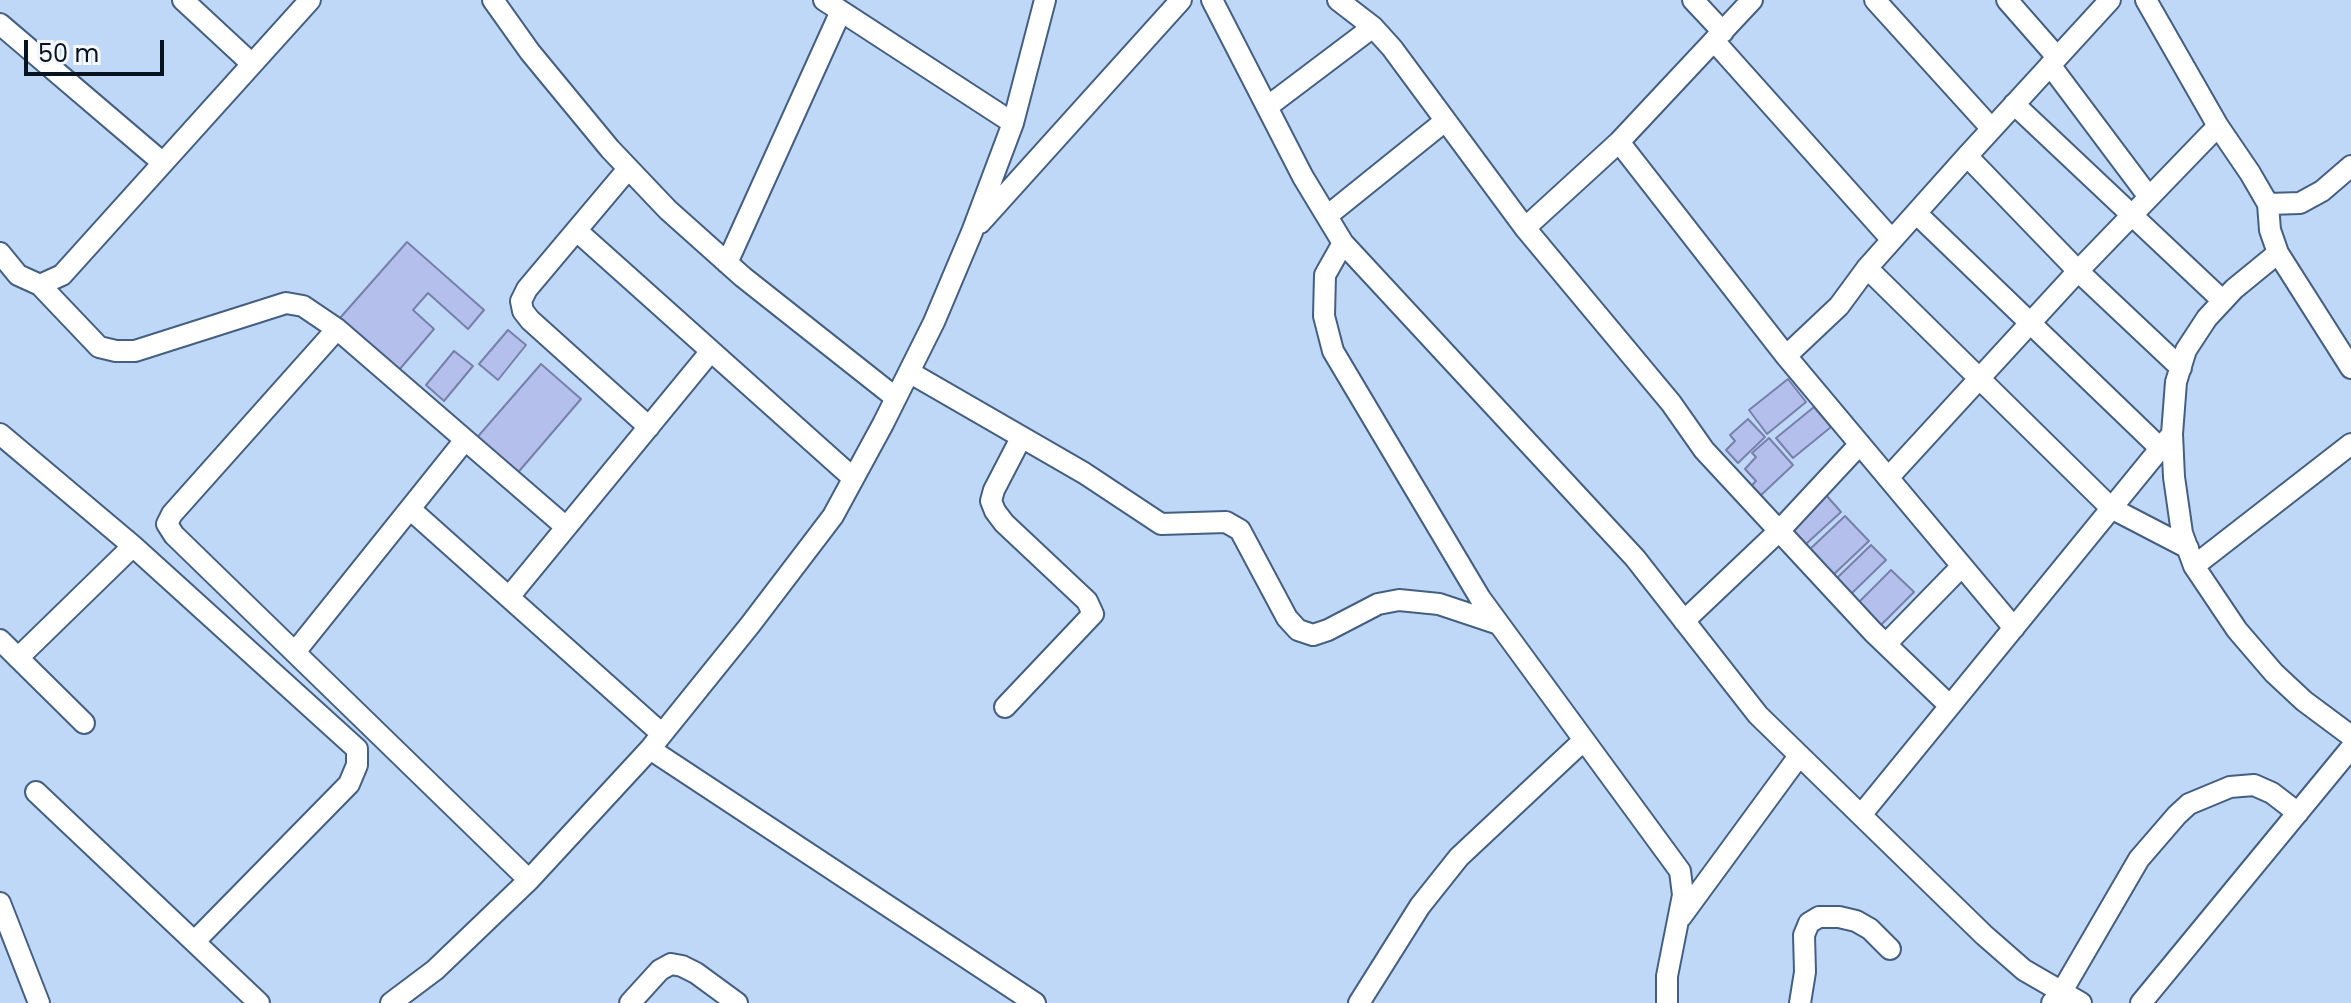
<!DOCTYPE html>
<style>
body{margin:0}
#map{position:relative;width:2351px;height:1003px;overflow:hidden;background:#c0d8f8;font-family:Poppins,sans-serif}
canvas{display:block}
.scale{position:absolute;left:24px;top:40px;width:140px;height:36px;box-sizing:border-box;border:4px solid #081321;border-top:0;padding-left:10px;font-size:24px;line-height:28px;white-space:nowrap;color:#081321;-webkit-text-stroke:6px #f4f7fb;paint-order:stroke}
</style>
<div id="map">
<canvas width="2351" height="1003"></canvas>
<div class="scale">50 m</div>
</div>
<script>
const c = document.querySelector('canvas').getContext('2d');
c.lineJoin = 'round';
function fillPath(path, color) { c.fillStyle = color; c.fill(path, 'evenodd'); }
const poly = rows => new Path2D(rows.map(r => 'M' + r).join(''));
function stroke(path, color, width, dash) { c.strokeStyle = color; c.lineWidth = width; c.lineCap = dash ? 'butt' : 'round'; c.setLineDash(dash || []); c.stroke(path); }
const building = poly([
 [407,242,484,310,468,329,428,293,413,310,434,329,399,370,340,318,407,242],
 [508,330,526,345,498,380,479,364,508,330],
 [454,351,473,366,444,401,426,385,454,351],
 [541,364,581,399,515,476,474,441,541,364],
 [1788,379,1806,402,1767,434,1749,410,1788,379],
 [1814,407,1831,427,1793,458,1776,438,1814,407],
 [1748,419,1765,437,1738,463,1726,450,1735,441,1730,435,1748,419],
 [1769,438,1793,465,1759,497,1750,487,1756,481,1745,469,1756,457,1752,453,1769,438],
 [1826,495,1841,512,1806,544,1791,528,1826,495],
 [1845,516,1869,541,1832,576,1808,551,1845,516],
 [1871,545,1886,560,1851,594,1837,578,1871,545],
 [1891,570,1914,592,1880,626,1857,604,1891,570]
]);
const minor = poly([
 [183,0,252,64],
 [493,0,530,52,610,149,668,210,743,277,896,398],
 [824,0,1013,123],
 [1212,0,1303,177,1343,243,1635,558,1758,715,1984,935,2024,970,2081,1003],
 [1338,0,1373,27,1392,48,1525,228,1671,403,1704,450,1873,632,1950,706],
 [1693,0,1723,32],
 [1875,0,1991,128],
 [2007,0,2057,57],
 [2146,0,2218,126,2250,173,2268,204,2270,230,2278,253,2351,368],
 [0,24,163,163],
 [1715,42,1892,240],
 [2050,65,2149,197],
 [2014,104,2223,301],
 [1267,107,1373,27],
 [1619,142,1786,356,2014,628],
 [1967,156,2078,271,2181,368],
 [628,169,527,289,521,301,523,311,530,320,649,427],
 [2268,204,2300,203,2322,191,2351,166],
 [1916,213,2160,448],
 [1327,216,1445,121],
 [980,223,1181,0],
 [1525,228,1619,142,1752,0],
 [577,231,853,478],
 [1343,243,1325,275,1324,316,1333,351,1480,598,1680,871,1683,895,1667,976,1667,1003],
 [0,253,18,275,40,285,62,275,310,0],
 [2278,253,2234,289,2207,318,2186,350,2176,382,2172,434,2174,477,2182,533,2194,566,2237,630,2274,673,2304,701,2351,736],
 [727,263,841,11],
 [1867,268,2111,508,2188,548],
 [40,285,99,347,116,351,135,351,286,303,303,306,337,329,566,527],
 [337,329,172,514,167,524,174,535,529,880],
 [1786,356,1839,306,1867,268,1967,156,2110,0],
 [909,372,1084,473,1161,524,1226,522,1240,530,1287,618,1298,630,1313,635,1328,630,1378,604,1399,600,1439,604,1499,624],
 [0,434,133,546,357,749,357,765,349,784,195,941],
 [1888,478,2078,271,2218,126],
 [410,509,662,734],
 [2194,566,2351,444],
 [509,597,711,351],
 [1684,621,1780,530,1860,444],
 [0,640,84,723],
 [1886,644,1962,566],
 [295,652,465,440],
 [18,658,133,546],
 [1005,707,1093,614,1087,601,1004,523,995,511,991,501,994,490,1021,438],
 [650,749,1035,1003],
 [36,792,259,1003],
 [1861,815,2172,434],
 [0,903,39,1003],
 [1681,917,1799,756],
 [391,1003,435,970,529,880,650,749,750,625,833,516,883,424,934,322,972,232,1013,123,1045,0],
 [630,1003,660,970,671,964,682,966,696,973,737,1003],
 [1359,1003,1420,906,1459,857,1584,740],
 [1800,1003,1805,972,1804,935,1809,923,1819,917,1839,917,1856,921,1870,929,1890,949],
 [2052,1003,2061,993,2139,859,2177,815,2189,804,2230,787,2254,785,2272,793,2298,813],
 [2141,1003,2351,748]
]);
fillPath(building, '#b4bfec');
stroke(building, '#7780aa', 2);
stroke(minor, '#445f81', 24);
stroke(minor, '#fff', 20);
</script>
